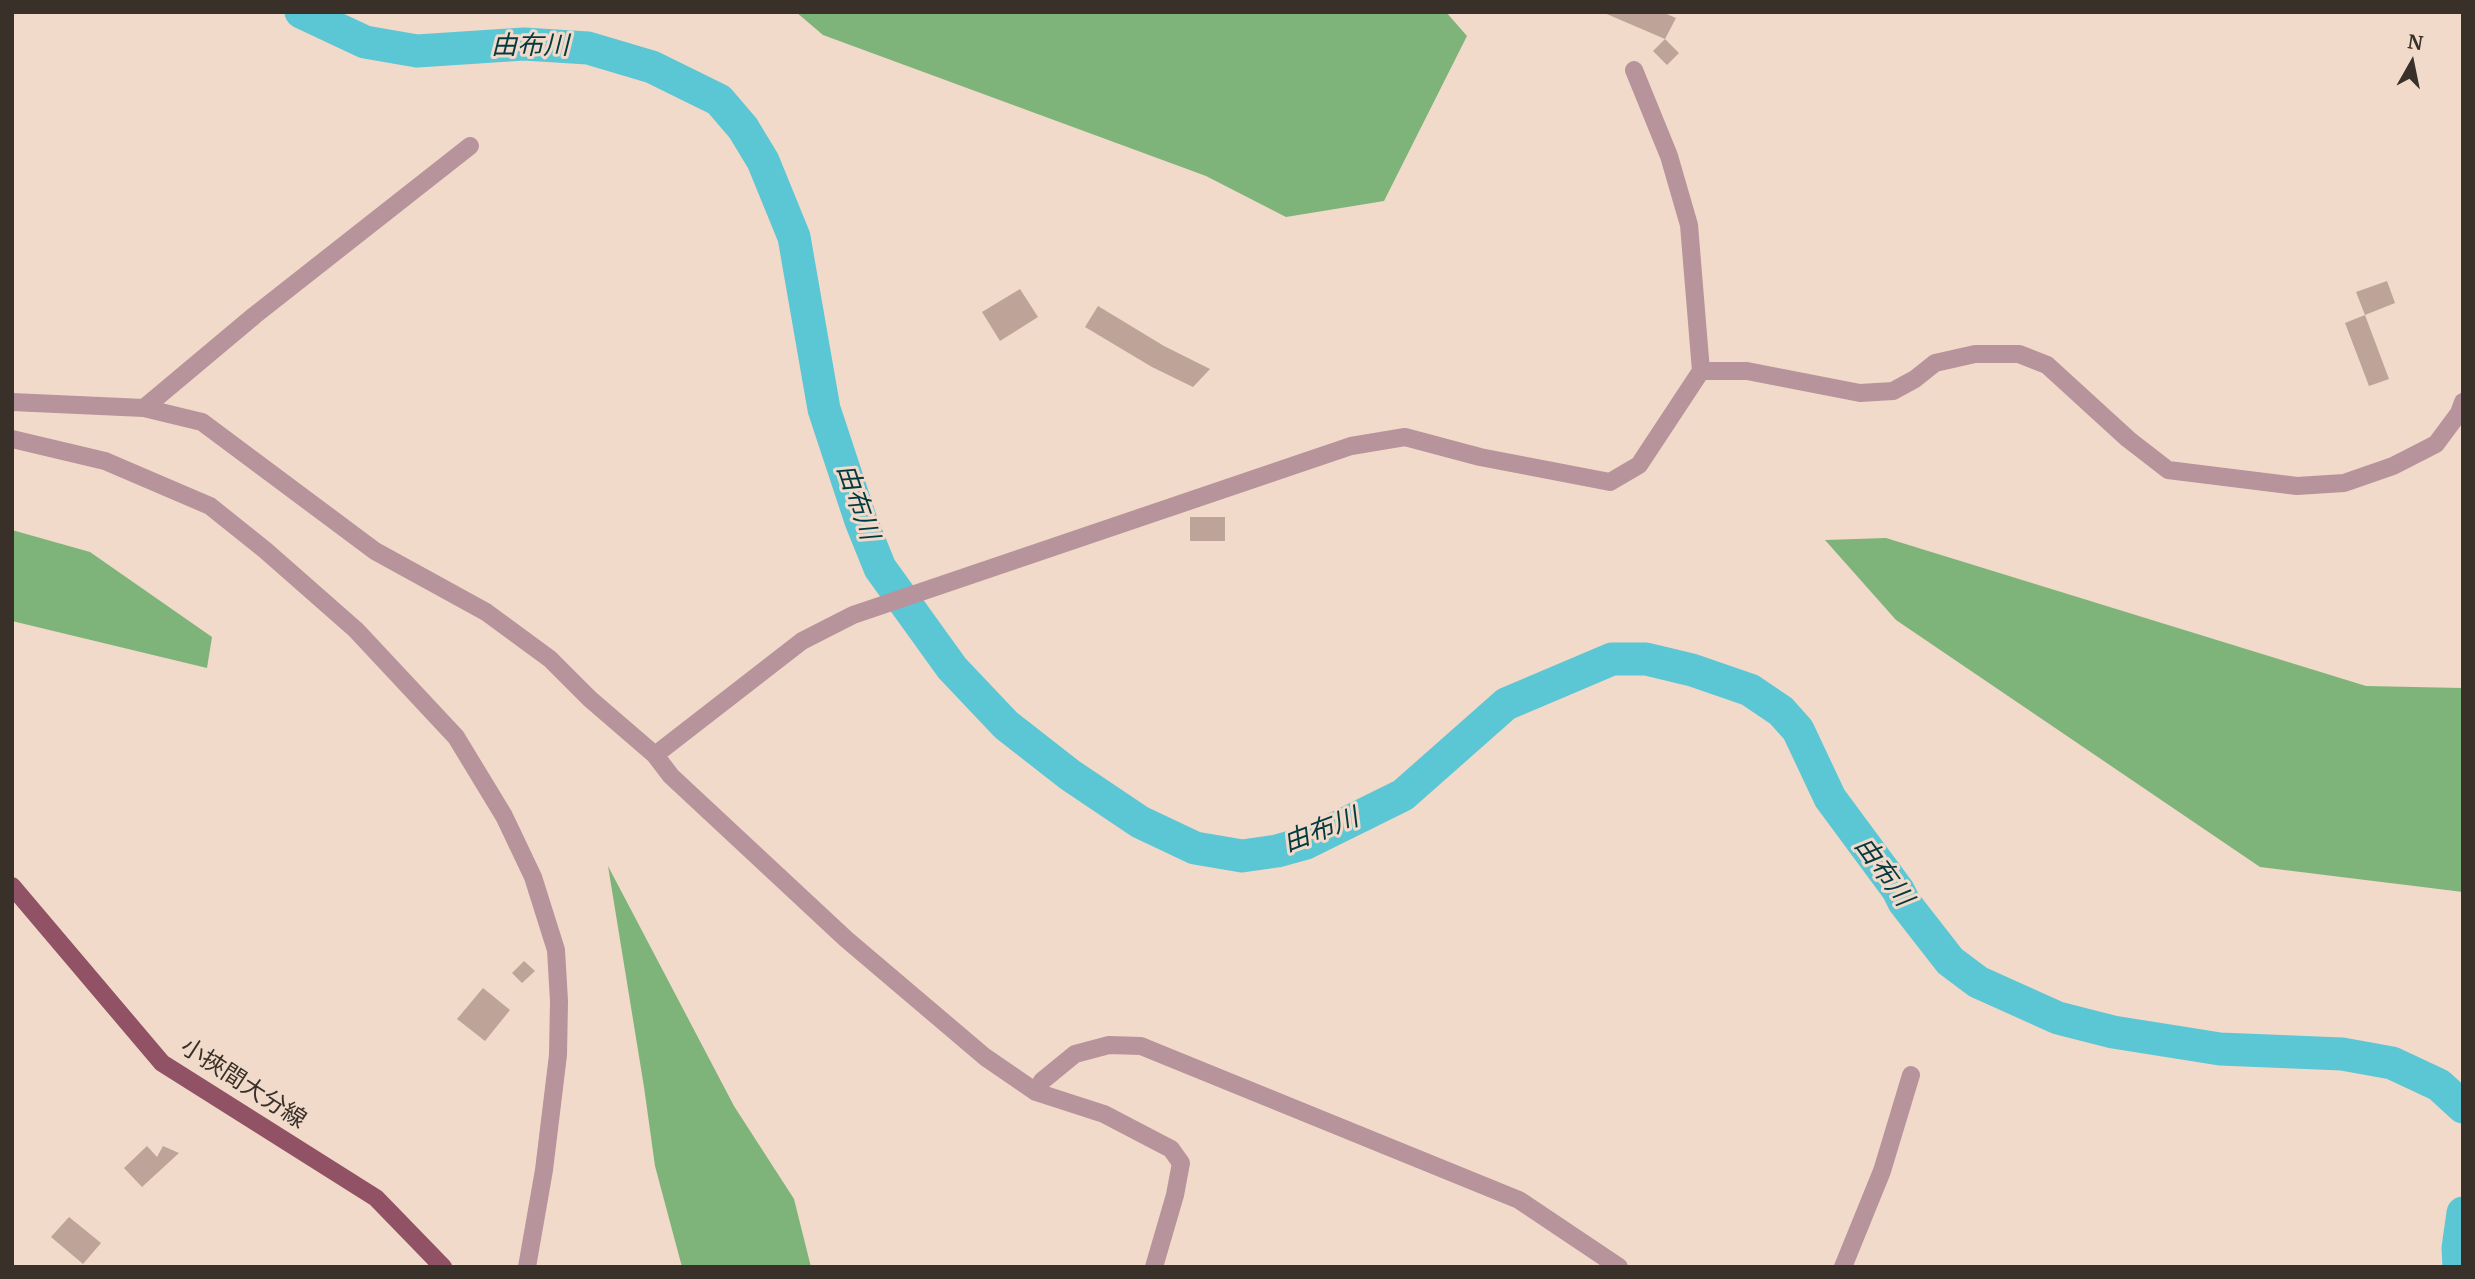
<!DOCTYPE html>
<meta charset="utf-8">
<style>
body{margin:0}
#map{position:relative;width:2475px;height:1279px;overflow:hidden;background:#f1dac9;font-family:Merriweather,serif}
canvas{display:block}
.frame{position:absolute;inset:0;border:14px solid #393029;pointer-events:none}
.north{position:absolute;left:2377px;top:28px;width:70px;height:70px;-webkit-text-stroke:5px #f1dac9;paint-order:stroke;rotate:9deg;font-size:19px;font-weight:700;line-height:28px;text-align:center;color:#393029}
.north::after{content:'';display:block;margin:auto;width:24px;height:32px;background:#393029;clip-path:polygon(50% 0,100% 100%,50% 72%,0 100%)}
</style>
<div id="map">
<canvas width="2475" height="1279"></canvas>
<div class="frame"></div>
<div class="north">N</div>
</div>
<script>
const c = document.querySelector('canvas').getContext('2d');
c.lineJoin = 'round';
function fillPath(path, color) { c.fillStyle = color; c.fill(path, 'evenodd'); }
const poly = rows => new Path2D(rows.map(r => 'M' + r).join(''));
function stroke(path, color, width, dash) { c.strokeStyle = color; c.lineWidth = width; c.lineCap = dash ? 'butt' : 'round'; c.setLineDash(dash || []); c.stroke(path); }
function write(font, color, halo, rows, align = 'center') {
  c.font = font + ' Merriweather,"Noto Sans JP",serif'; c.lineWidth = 6; c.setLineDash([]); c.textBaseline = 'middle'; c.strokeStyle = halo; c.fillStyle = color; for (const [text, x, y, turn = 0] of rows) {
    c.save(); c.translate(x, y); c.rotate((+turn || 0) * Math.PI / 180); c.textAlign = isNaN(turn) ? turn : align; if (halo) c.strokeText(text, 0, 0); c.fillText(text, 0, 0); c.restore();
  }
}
const forest = poly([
 [796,12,1446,12,1467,36,1384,201,1286,217,1206,176,823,35],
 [12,530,90,552,212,637,207,668,12,621],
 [1886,538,2366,686,2463,688,2463,892,2260,867,1896,620,1825,540],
 [608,866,734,1106,794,1199,811,1267,682,1267,655,1166,644,1087]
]);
const river = poly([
 [301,12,365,42,417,51,524,44,588,48,652,67,719,100,743,128,763,161,794,237,824,409,861,521,880,568,952,668,1006,725,1070,775,1140,822,1195,848,1242,856,1277,851,1306,843,1403,795,1506,704,1612,659,1646,659,1692,670,1750,690,1781,711,1798,730,1830,798,1898,890,1904,902,1950,961,1978,982,2058,1018,2113,1032,2220,1049,2342,1054,2392,1063,2439,1085,2463,1107],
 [2459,1267,2458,1248,2463,1213]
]);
const building = poly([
 [1602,12,1662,12,1676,18,1665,39],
 [1665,39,1679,53,1667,65,1653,51],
 [2387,281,2395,303,2365,315,2356,292],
 [1020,289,1038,317,1000,341,982,312],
 [1098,306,1164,346,1210,369,1193,387,1152,367,1085,327],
 [2365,315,2389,379,2369,386,2345,323],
 [1190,517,1225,517,1225,541,1190,541],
 [524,961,535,971,522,983,512,973],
 [483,988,510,1010,485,1041,457,1019],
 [147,1146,157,1157,163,1146,179,1153,142,1187,124,1168],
 [69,1217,101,1243,83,1264,51,1237]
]);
const minor = poly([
 [1701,371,1747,371,1860,393,1893,391,1915,379,1935,363,1975,354,2019,354,2047,365,2128,439,2168,470,2297,486,2344,483,2393,466,2436,444,2459,413,2463,402],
 [12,402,144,408,202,422,375,551,486,612,550,659,590,699,655,755,671,776,846,939,985,1057,1036,1092,1104,1114,1171,1149,1181,1163,1175,1195,1154,1267],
 [144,408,255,315,470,146],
 [12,439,105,461,210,506,265,550,356,630,456,737,504,816,533,877,556,950,559,1001,558,1055,544,1170,527,1267],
 [655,755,802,641,853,615,1351,446,1405,437,1480,457,1610,482,1639,465,1701,371,1689,225,1669,156,1634,70],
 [1036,1092,1042,1081,1075,1054,1109,1045,1141,1046,1519,1200,1619,1267],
 [1843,1267,1882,1171,1911,1075]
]);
const major = poly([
 [12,886,162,1063,376,1198,443,1267]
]);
const streetNames = [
 ["小挾間大分線",243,1084,33]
];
const waterNames = [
 ["由布川",530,47],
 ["由布川",857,502,71],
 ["由布川",1321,831,-21],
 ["由布川",1883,872,54]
];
fillPath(forest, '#7eb47a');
stroke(river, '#5bc6d4', 33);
fillPath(building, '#bda398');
stroke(minor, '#b7939c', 18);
stroke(major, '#905264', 18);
write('24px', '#393029', '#f1dac9', streetNames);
write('italic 26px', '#03393f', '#f1dac9', waterNames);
</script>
